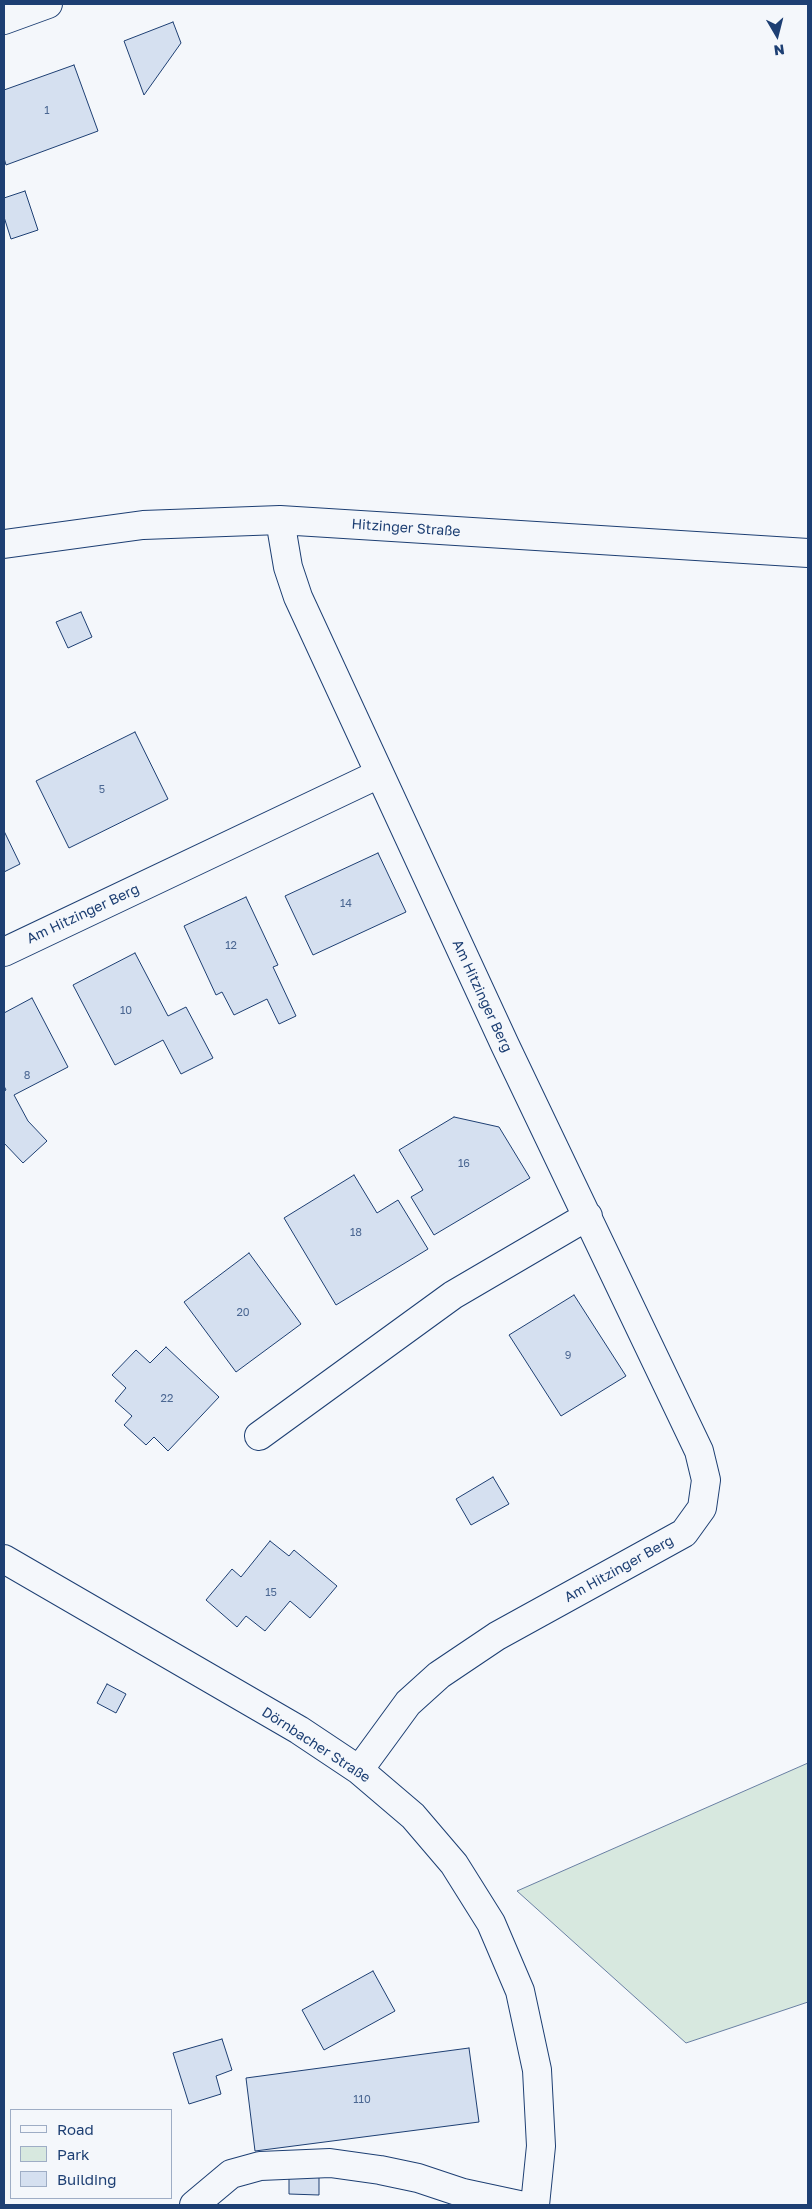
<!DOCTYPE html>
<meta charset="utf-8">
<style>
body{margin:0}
#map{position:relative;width:812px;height:2209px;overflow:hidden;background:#f4f7fb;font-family:"Golos Text",sans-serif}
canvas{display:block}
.frame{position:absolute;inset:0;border:5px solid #1d3f73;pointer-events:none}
.legend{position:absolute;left:10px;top:2109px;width:162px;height:90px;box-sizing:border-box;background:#f4f7fb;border:1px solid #9eadc5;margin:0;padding:6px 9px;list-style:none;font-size:15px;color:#1d3f73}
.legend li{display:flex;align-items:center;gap:10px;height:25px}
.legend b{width:25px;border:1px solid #9eadc5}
.north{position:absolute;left:752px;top:10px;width:50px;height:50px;-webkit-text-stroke:4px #f4f7fb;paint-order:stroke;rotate:172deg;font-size:14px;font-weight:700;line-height:20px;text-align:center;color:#1d3f73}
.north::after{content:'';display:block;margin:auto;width:18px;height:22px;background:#1d3f73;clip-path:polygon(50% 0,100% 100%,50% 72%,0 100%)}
</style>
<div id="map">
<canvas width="812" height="2209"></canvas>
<div class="frame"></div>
<ul class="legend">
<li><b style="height:6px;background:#f4f7fb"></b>Road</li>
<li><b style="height:14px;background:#d7e8df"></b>Park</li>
<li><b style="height:14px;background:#d5e0f0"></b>Building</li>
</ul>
<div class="north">N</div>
</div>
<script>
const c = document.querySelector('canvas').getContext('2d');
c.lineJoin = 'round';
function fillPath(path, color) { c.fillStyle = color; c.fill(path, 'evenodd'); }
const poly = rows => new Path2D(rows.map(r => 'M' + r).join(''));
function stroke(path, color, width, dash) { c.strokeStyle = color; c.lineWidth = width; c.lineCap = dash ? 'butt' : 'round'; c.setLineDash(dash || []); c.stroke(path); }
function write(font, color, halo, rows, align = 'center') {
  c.font = font + ' "Golos Text",sans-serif'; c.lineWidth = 4; c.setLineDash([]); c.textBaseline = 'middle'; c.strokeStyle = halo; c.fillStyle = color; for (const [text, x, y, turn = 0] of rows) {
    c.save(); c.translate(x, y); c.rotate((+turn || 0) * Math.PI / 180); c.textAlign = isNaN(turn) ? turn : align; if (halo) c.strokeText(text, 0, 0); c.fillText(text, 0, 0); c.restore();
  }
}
const green = poly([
 [808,1763,808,2002,686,2043,517,1891,808,1763]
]);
const building = poly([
 [173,22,181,43,144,95,124,41,173,22],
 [74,65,98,131,6,165,4,158,4,90,74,65],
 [25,191,38,230,11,239,4,217,4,198,25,191],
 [81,612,92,637,68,648,56,622,81,612],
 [135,732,168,799,69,848,36,781,135,732],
 [4,831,20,864,4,872,4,831],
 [378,853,406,912,313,955,285,896,378,853],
 [246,897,278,965,273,967,296,1016,279,1024,267,999,234,1015,222,992,216,995,184,926,246,897],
 [135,953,168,1016,186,1007,213,1058,181,1074,163,1040,115,1065,73,985,135,953],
 [32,998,68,1067,14,1095,28,1121,47,1141,23,1163,4,1143,4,1091,6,1090,4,1086,4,1013,32,998],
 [454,1117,499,1127,530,1178,434,1235,411,1197,423,1190,399,1150,454,1117],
 [354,1175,377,1213,398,1200,428,1249,336,1305,284,1218,354,1175],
 [249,1253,301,1324,236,1372,184,1302,249,1253],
 [574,1295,626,1376,561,1416,509,1335,574,1295],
 [166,1347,219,1397,168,1451,154,1437,146,1445,124,1425,132,1416,115,1401,126,1388,112,1375,136,1350,150,1363,166,1347],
 [493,1477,509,1504,471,1525,456,1499,493,1477],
 [270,1541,289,1556,294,1550,337,1586,310,1618,290,1601,265,1631,246,1616,237,1627,206,1600,232,1569,241,1577,270,1541],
 [107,1684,126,1694,116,1713,97,1703,107,1684],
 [373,1971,395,2011,324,2050,302,2010,373,1971],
 [222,2039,232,2070,216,2076,221,2094,189,2104,173,2053,222,2039],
 [469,2048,479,2122,255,2151,246,2078,469,2048],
 [289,2175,319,2175,319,2195,289,2194,289,2175]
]);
const minor = poly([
 [4,20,48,4],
 [280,520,288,567,298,597,505,1045,699,1451,706,1480,702,1508,684,1533,497,1636,439,1675,408,1703,359,1770],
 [4,544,143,525,280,520,808,553],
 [4,952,379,774],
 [259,1436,453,1295,588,1216],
 [4,1559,299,1730,359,1770,413,1816,454,1864,491,1923,520,1991,537,2070,541,2146,535,2205],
 [194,2205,231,2174,260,2166,330,2163,380,2170,418,2178,463,2193,519,2205]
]);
const numberNames = [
 ["1",47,111],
 ["5",102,790],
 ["14",346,904],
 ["12",231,946],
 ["10",126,1011],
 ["8",27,1076],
 ["16",464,1164],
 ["18",356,1233],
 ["20",243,1313],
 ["9",568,1356],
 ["22",167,1399],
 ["15",271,1593],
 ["110",362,2100]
];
const streetNames = [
 ["Hitzinger Straße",406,528,4],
 ["Am Hitzinger Berg",83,914,-25],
 ["Am Hitzinger Berg",482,996,65],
 ["Am Hitzinger Berg",619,1569,-29],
 ["Dörnbacher Straße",316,1745,33]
];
fillPath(green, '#d7e8df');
stroke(green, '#687fa3', 1);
fillPath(building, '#d5e0f0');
stroke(building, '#1d3f73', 1);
stroke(minor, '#1d3f73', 30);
stroke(minor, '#f4f7fb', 28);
write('11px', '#4b6792', null, numberNames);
write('14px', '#1d3f73', '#f4f7fb', streetNames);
</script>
